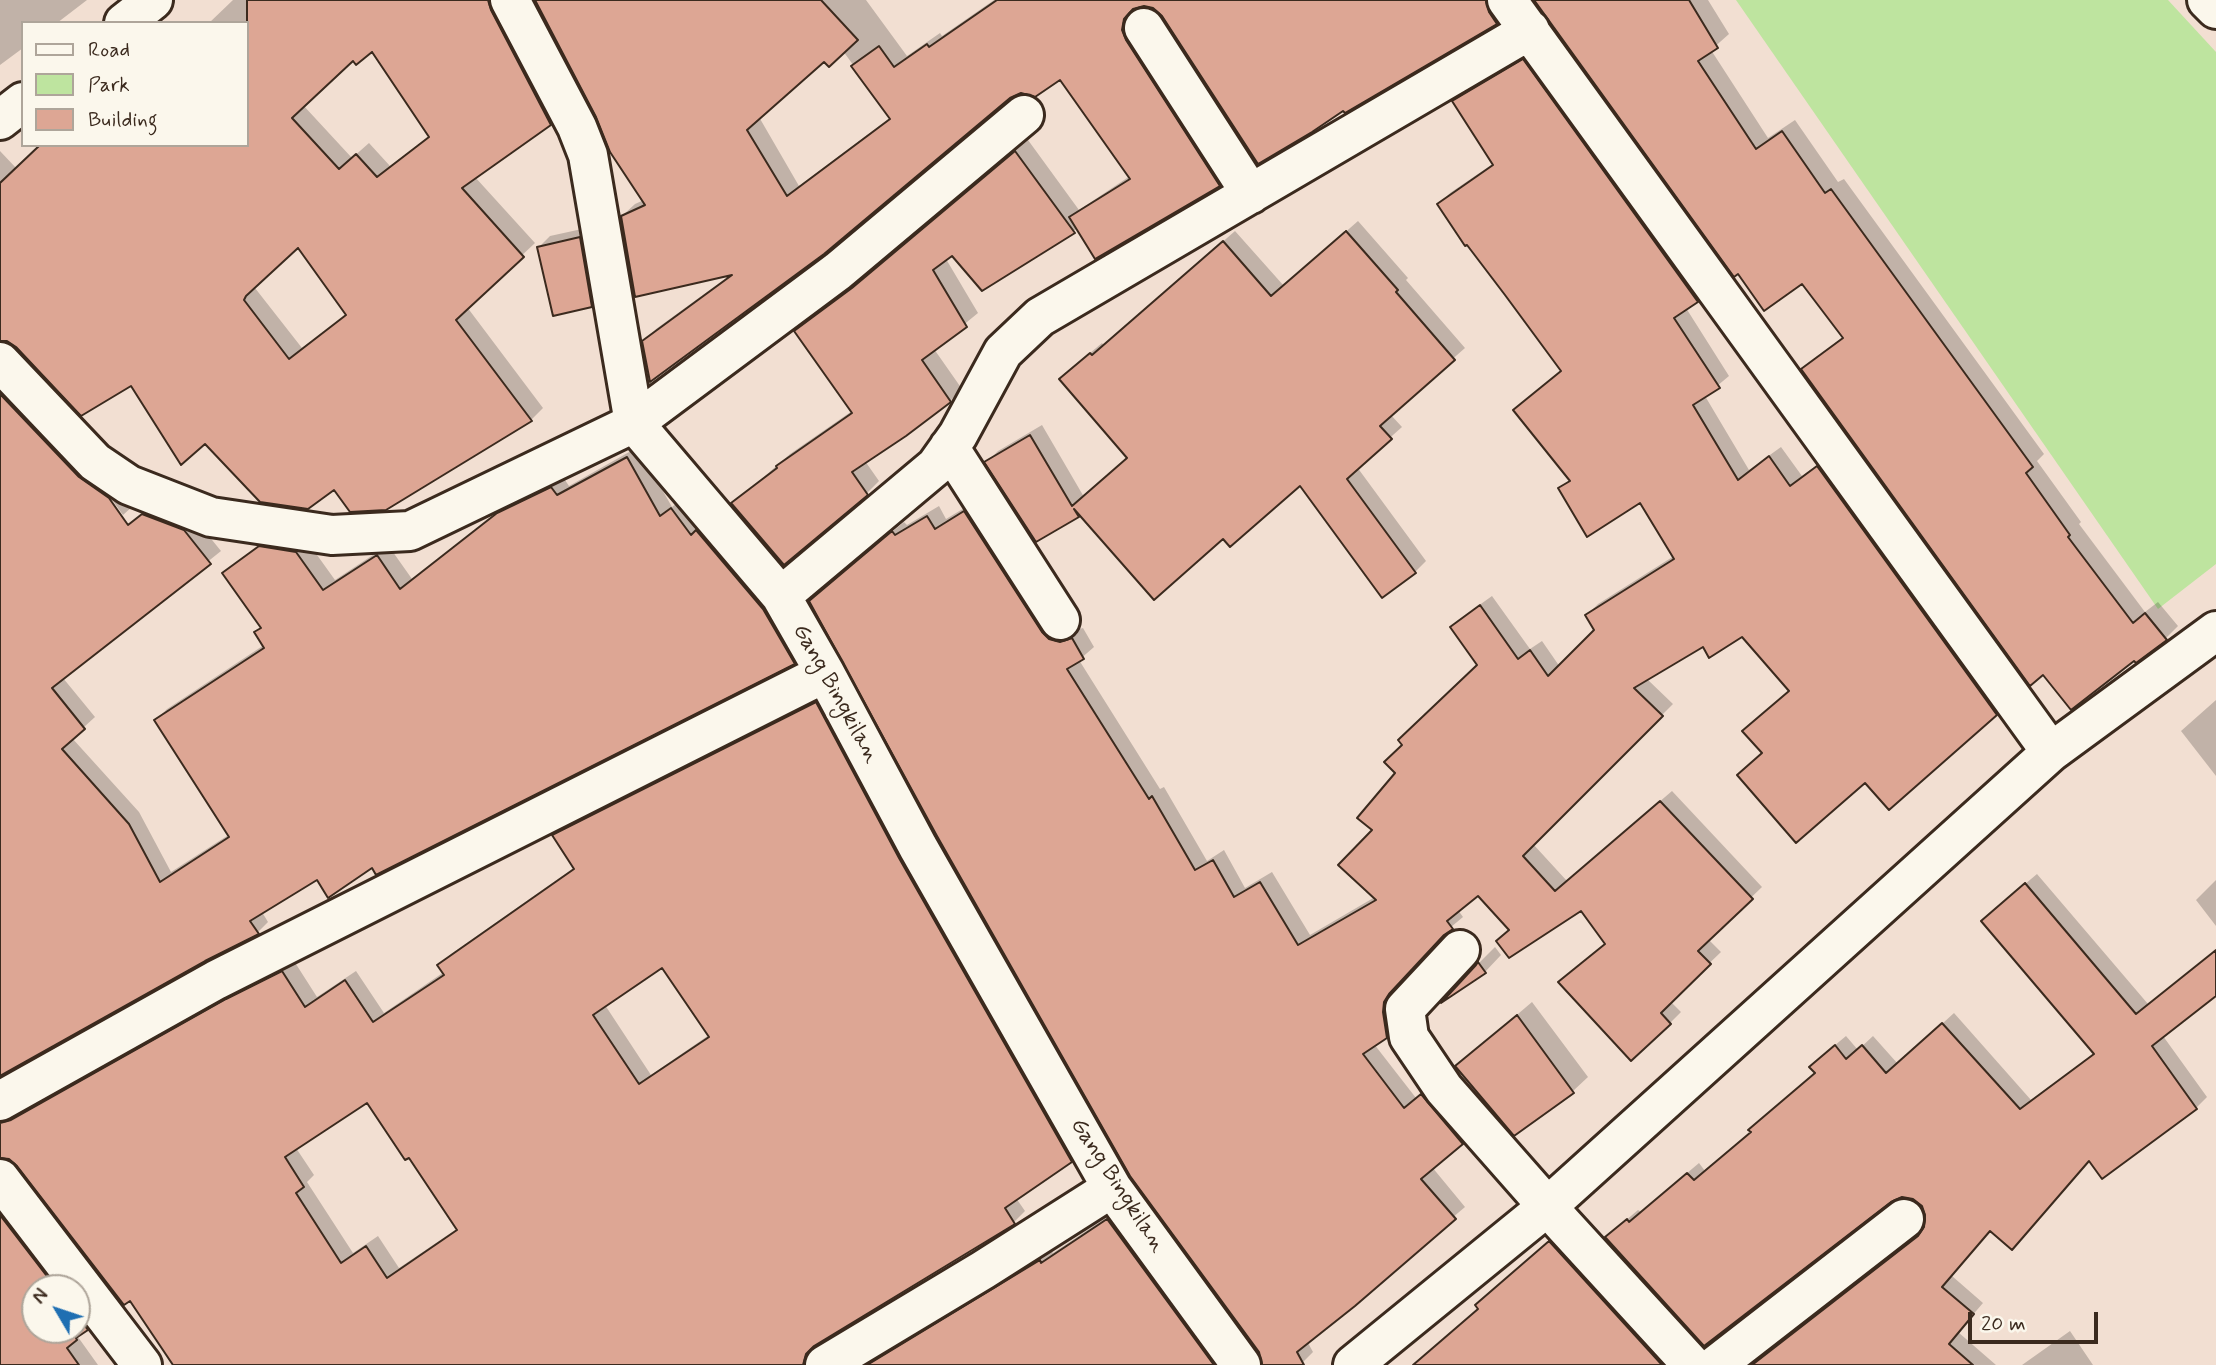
<!DOCTYPE html>
<style>
body{margin:0}
#map{position:relative;width:2216px;height:1365px;overflow:hidden;background:#f2dfd2;font-family:Mynerve,sans-serif}
canvas{display:block}
.legend{position:absolute;left:21px;top:21px;width:228px;height:126px;box-sizing:border-box;background:#fbf7ec;border:2px solid #aea59a;margin:0;padding:9px 12px;list-style:none;font-size:21px;color:#3b2a1e}
.legend li{display:flex;align-items:center;gap:14px;height:35px}
.legend b{width:35px;border:2px solid #aea59a}
.north{position:absolute;left:21px;top:1274px;width:70px;height:70px;box-sizing:border-box;background:#fbf7ec;border:2px solid #aea59a;border-radius:50%;rotate:309deg;font-size:19px;font-weight:700;line-height:28px;text-align:center;color:#3b2a1e}
.north::after{content:'';display:block;margin:auto;width:24px;height:32px;background:#1f6fb2;clip-path:polygon(50% 0,100% 100%,50% 72%,0 100%)}
.scale{position:absolute;left:1968px;top:1312px;width:130px;height:32px;box-sizing:border-box;border:4px solid #3b2a1e;border-top:0;padding-left:9px;font-size:21px;line-height:24px;white-space:nowrap;color:#3b2a1e;-webkit-text-stroke:5px #fbf7ec;paint-order:stroke}
</style>
<div id="map">
<canvas width="2216" height="1365"></canvas>
<ul class="legend">
<li><b style="height:9px;background:#fbf7ec"></b>Road</li>
<li><b style="height:19px;background:#bee49f"></b>Park</li>
<li><b style="height:19px;background:#dda694"></b>Building</li>
</ul>
<div class="north">N</div>
<div class="scale">20 m</div>
</div>
<script>
const c = document.querySelector('canvas').getContext('2d');
c.lineJoin = 'round';
function fillPath(path, color) { c.fillStyle = color; c.fill(path, 'evenodd'); }
const poly = rows => new Path2D(rows.map(r => 'M' + r).join(''));
function stroke(path, color, width, dash) { c.strokeStyle = color; c.lineWidth = width; c.lineCap = dash ? 'butt' : 'round'; c.setLineDash(dash || []); c.stroke(path); }
function write(font, color, halo, rows, align = 'center') {
  c.font = font + ' Mynerve,sans-serif'; c.lineWidth = 6; c.setLineDash([]); c.textBaseline = 'middle'; c.strokeStyle = halo; c.fillStyle = color; for (const [text, x, y, turn = 0] of rows) {
    c.save(); c.translate(x, y); c.rotate((+turn || 0) * Math.PI / 180); c.textAlign = isNaN(turn) ? turn : align; if (halo) c.strokeText(text, 0, 0); c.fillText(text, 0, 0); c.restore();
  }
}
const green = poly([
 [1736,0,2168,0,2216,52,2216,564,2158,609]
]);
const shadow = poly([
 [0,0,87,0,57,23,23,23,23,48,0,65],
 [233,0,503,0,562,111,550,123,475,177,535,243,467,307,543,408,531,420,386,509,205,441,131,384,16,345,6,339,0,339,0,151,17,169,247,145,247,23,209,23],
 [373,49,430,136,390,166,369,143,352,158,303,105,353,59],
 [298,245,347,314,302,348,255,288],
 [537,0,866,0,907,56,940,33,942,36,994,0,1502,0,1508,10,1496,22,1346,111,1164,15,1154,7,1144,4,1135,7,1134,17,1231,173,1219,185,1078,228,982,289,952,254,946,259,978,313,934,349,962,389,950,401,865,461,879,481,866,494,733,504,790,454,852,411,796,332,808,319,866,276,1028,140,1079,210,1130,176,1060,77,1009,97,644,342,656,329,733,273,622,216,635,204,644,200],
 [843,51,891,117,799,186,759,117,824,59],
 [1536,0,1708,0,1729,34,1711,50,1768,138,1795,120,1838,182,1844,179,2044,454,2037,461,2081,522,2079,524,2145,612,2158,602,2178,626,2166,638,2136,661,1803,369,1844,336,1803,282],
 [1535,50,1708,289,1686,308,1729,376,1705,396,1749,470,1781,447,1802,476,1829,456,2007,703,1996,714,1865,780,1763,752,1790,690,1743,635,1703,645,1647,679,1673,704,1533,844,1567,881,1672,791,1762,887,1708,939,1721,952,1670,1001,1681,1012,1670,1023,1560,982,1606,943,1581,909,1511,929,1478,893,1458,910,1463,917,1445,932,1400,981,1395,989,1394,1000,1397,1025,1374,1044,1416,1098,1433,1084,1473,1132,1432,1167,1465,1207,1307,1341,1313,1352,1302,1363,1299,1365,1264,1365,1260,1351,822,590,904,522,907,525,939,506,946,519,976,501,1073,631,1083,628,1094,647,1079,660,1160,789,1164,787,1207,861,1224,850,1245,888,1272,872,1310,935,1375,897,1374,830,1398,773,1479,665,1453,627,1464,616,1492,596,1530,649,1542,641,1560,667,1596,630,1587,615,1598,604,1674,556,1641,501,1560,489,1570,479,1516,410,1562,370,1439,204,1450,193,1494,163,1454,101,1465,90],
 [1358,221,1408,278,1406,280,1465,348,1390,414,1402,427,1357,467,1426,561,1415,572,1300,483,1223,537,1080,513,1078,516,987,462,998,451,1042,425,1084,497,1129,457,1072,368,1102,343,1104,346,1235,231,1284,286],
 [591,227,602,294,591,306,539,247,550,236],
 [0,369,134,505,123,515,105,490,102,492,120,517,0,602],
 [638,447,672,507,683,498,805,651,794,662,372,866,317,878,262,912,268,922,257,933,204,959,0,1074,0,711,129,526,140,515,155,504,195,519,221,551,63,678,95,717,72,738,139,812,171,872,230,834,156,720,167,709,264,645,256,633,262,626,224,574,235,563,272,536,307,541,335,580,388,545,412,579,511,502,563,477,569,486],
 [827,692,1082,1150,1071,1161,1016,1198,1025,1211,1014,1222,816,1343,814,1353,817,1365,175,1365,131,1299,19,1164,10,1158,0,1156,0,1109,294,961,317,997,356,971,384,1013,444,972,439,965,451,954,575,867,554,835,565,824],
 [663,965,709,1035,651,1075,605,1005],
 [368,1100,410,1155,458,1228,399,1268,378,1236,353,1253,307,1182,314,1175,296,1148],
 [2216,700,2216,776,2181,731],
 [2037,874,2148,1004,2216,950,2216,993,2163,1036,2207,1097,2196,1108,2103,1176,2090,1159,1991,1230,1952,1276,1983,1303,1958,1332,1996,1365,1749,1365,1924,1231,1927,1216,1922,1204,1914,1197,1902,1196,1618,1227,1638,1210,1641,1212,1699,1163,1705,1171,1752,1132,1817,1072,1822,1056,1846,1036,1858,1050,1873,1036,1898,1064,1954,1013,2031,1100,2095,1053,1994,910],
 [2216,880,2216,926,2196,900],
 [1495,947,1501,955,1485,972,1479,963],
 [1532,1002,1588,1077,1573,1091,1515,1133,1457,1066],
 [0,1190,75,1288,35,1288,35,1330,77,1330,77,1291,97,1317,78,1337,98,1365,0,1365],
 [1119,1209,1233,1365,863,1365,1051,1250,1053,1253],
 [1561,1232,1682,1365,1416,1365,1480,1308,1488,1295],
 [2070,1331,2093,1365,2022,1365]
]);
const building = poly([
 [247,0,488,0,491,10,551,125,462,188,524,257,456,320,532,421,386,510,350,512,334,490,308,509,260,502,205,444,181,465,131,386,81,416,16,347,7,341,0,341,0,183,40,145,247,145,247,0],
 [372,52,429,137,377,177,356,154,339,169,292,118,353,61,356,65,372,52],
 [298,248,346,315,289,359,244,300,246,296,298,248],
 [535,0,821,0,858,40,829,67,824,62,747,130,787,196,890,119,851,66,879,46,894,67,927,44,929,47,997,0,1486,0,1489,12,1497,24,1345,113,1343,111,1312,132,1258,164,1162,16,1153,8,1144,6,1133,9,1124,19,1122,30,1126,40,1220,186,1095,259,1069,217,1130,179,1060,80,1035,97,1021,93,1010,98,824,254,650,382,642,341,732,275,635,297,621,216,645,205,610,152,596,117,535,0],
 [1534,0,1689,0,1718,48,1698,61,1756,149,1782,131,1825,193,1831,189,2033,467,2026,473,2070,535,2068,537,2133,623,2145,613,2167,640,2136,663,2134,661,2071,710,2043,675,2030,686,1801,369,1843,338,1802,284,1764,311,1738,274,1734,277,1534,0],
 [1523,59,1698,302,1674,318,1720,388,1693,405,1738,480,1769,456,1790,486,1817,466,1997,715,1889,810,1865,783,1796,843,1737,775,1762,753,1742,731,1789,691,1742,637,1709,658,1703,647,1634,688,1663,716,1523,856,1555,891,1660,801,1753,899,1698,951,1711,964,1661,1013,1671,1024,1631,1061,1558,982,1605,944,1581,911,1509,958,1496,941,1509,930,1478,896,1447,921,1453,929,1444,935,1389,994,1384,1002,1383,1012,1387,1038,1363,1054,1404,1108,1421,1094,1463,1144,1421,1179,1456,1219,1355,1306,1297,1352,1304,1365,1262,1365,1259,1352,1130,1176,937,836,809,601,892,531,895,535,927,516,935,529,964,511,1042,632,1049,639,1060,642,1072,638,1084,659,1067,669,1149,799,1152,796,1195,870,1213,860,1234,897,1260,882,1298,945,1376,900,1338,865,1372,830,1357,818,1395,773,1384,762,1402,745,1398,740,1477,665,1450,627,1480,605,1518,659,1530,650,1548,676,1594,630,1585,615,1674,559,1640,503,1587,537,1558,488,1570,481,1513,410,1561,371,1505,295,1467,245,1465,246,1437,204,1493,165,1452,101,1523,59],
 [1015,151,1075,233,982,291,952,256,933,270,967,327,922,360,951,402,906,436,852,472,868,495,784,565,731,503,777,468,776,466,852,413,794,331,852,288,1015,151],
 [1346,231,1398,290,1396,292,1455,360,1380,426,1392,439,1347,479,1416,573,1382,598,1300,486,1230,547,1223,539,1154,600,1074,509,1079,517,1036,542,984,462,1030,435,1072,506,1127,458,1059,379,1090,353,1092,355,1223,241,1271,296,1346,231],
 [580,237,592,307,553,316,537,247,580,237],
 [0,394,79,477,109,498,128,525,142,514,184,530,211,564,52,688,85,729,62,749,129,824,160,882,229,837,154,720,264,648,254,632,261,628,222,573,259,546,296,552,323,590,377,555,400,589,497,513,551,487,557,495,627,457,660,516,671,508,691,535,696,530,763,609,795,664,376,875,372,868,328,898,317,880,250,921,259,934,205,961,0,1076,0,394],
 [816,702,899,858,1072,1162,1005,1208,1015,1224,814,1346,806,1354,803,1365,173,1365,130,1301,124,1305,17,1166,9,1159,0,1158,0,1123,11,1120,226,999,282,971,305,1007,345,980,373,1022,444,975,437,965,574,869,552,835,816,702],
 [662,968,709,1037,639,1084,593,1015,662,968],
 [367,1103,405,1160,409,1158,457,1230,387,1278,366,1246,341,1263,296,1193,304,1187,285,1157,367,1103],
 [2025,883,2136,1014,2216,950,2216,996,2152,1046,2197,1109,2102,1179,2089,1161,2012,1250,1990,1231,1942,1287,1974,1314,1949,1344,1973,1365,1752,1365,1918,1236,1924,1227,1925,1215,1922,1206,1913,1199,1902,1197,1891,1202,1704,1346,1605,1237,1627,1219,1629,1222,1687,1173,1694,1180,1751,1132,1748,1130,1815,1073,1809,1067,1835,1045,1846,1059,1862,1045,1886,1073,1942,1023,2020,1109,2094,1054,1981,921,2025,883],
 [1478,962,1486,973,1441,1003,1476,965,1478,962],
 [1517,1015,1574,1093,1514,1136,1455,1066,1517,1015],
 [0,1215,56,1288,35,1288,35,1330,77,1330,77,1316,88,1330,76,1338,77,1340,67,1348,79,1365,0,1365,0,1215],
 [1107,1219,1214,1365,867,1365,1040,1260,1041,1263,1107,1219],
 [1549,1241,1662,1365,1413,1365,1478,1309,1475,1305,1549,1241]
]);
const minor = poly([
 [510,0,577,127,588,155,634,423,781,596,825,673,918,847,1112,1188,1241,1365],
 [1507,0,2051,752],
 [2207,0,2216,9],
 [124,23,153,0],
 [1144,28,1251,194],
 [0,120,23,102],
 [0,362,95,462,129,485,211,517,332,535,410,531,634,423,838,271,1024,115],
 [949,447,1060,620],
 [781,596,936,466,958,435,1003,352,1040,317,1530,30],
 [1460,950,1405,1009,1409,1037,1444,1089,1562,1223,1692,1365],
 [0,1101,216,980,825,673],
 [825,1365,983,1270,1112,1188],
 [1353,1365,1548,1206,2051,752,2216,631],
 [1716,1365,1904,1219]
]);
const tertiary = poly([
 [0,1179,142,1365]
]);
const streetNames = [
 ["Gang Bingkilan",835,694,61],
 ["Gang Bingkilan",1117,1186,57]
];
fillPath(green, '#bee49f');
fillPath(shadow, '#0003');
fillPath(building, '#dda694');
stroke(building, '#3b2a1e', 2);
stroke(minor, '#3b2a1e', 44);
stroke(tertiary, '#3b2a1e', 44);
stroke(minor, '#fbf7ec', 38);
stroke(tertiary, '#fbf7ec', 38);
write('23px', '#3b2a1e', '#fbf7ec', streetNames);
</script>
